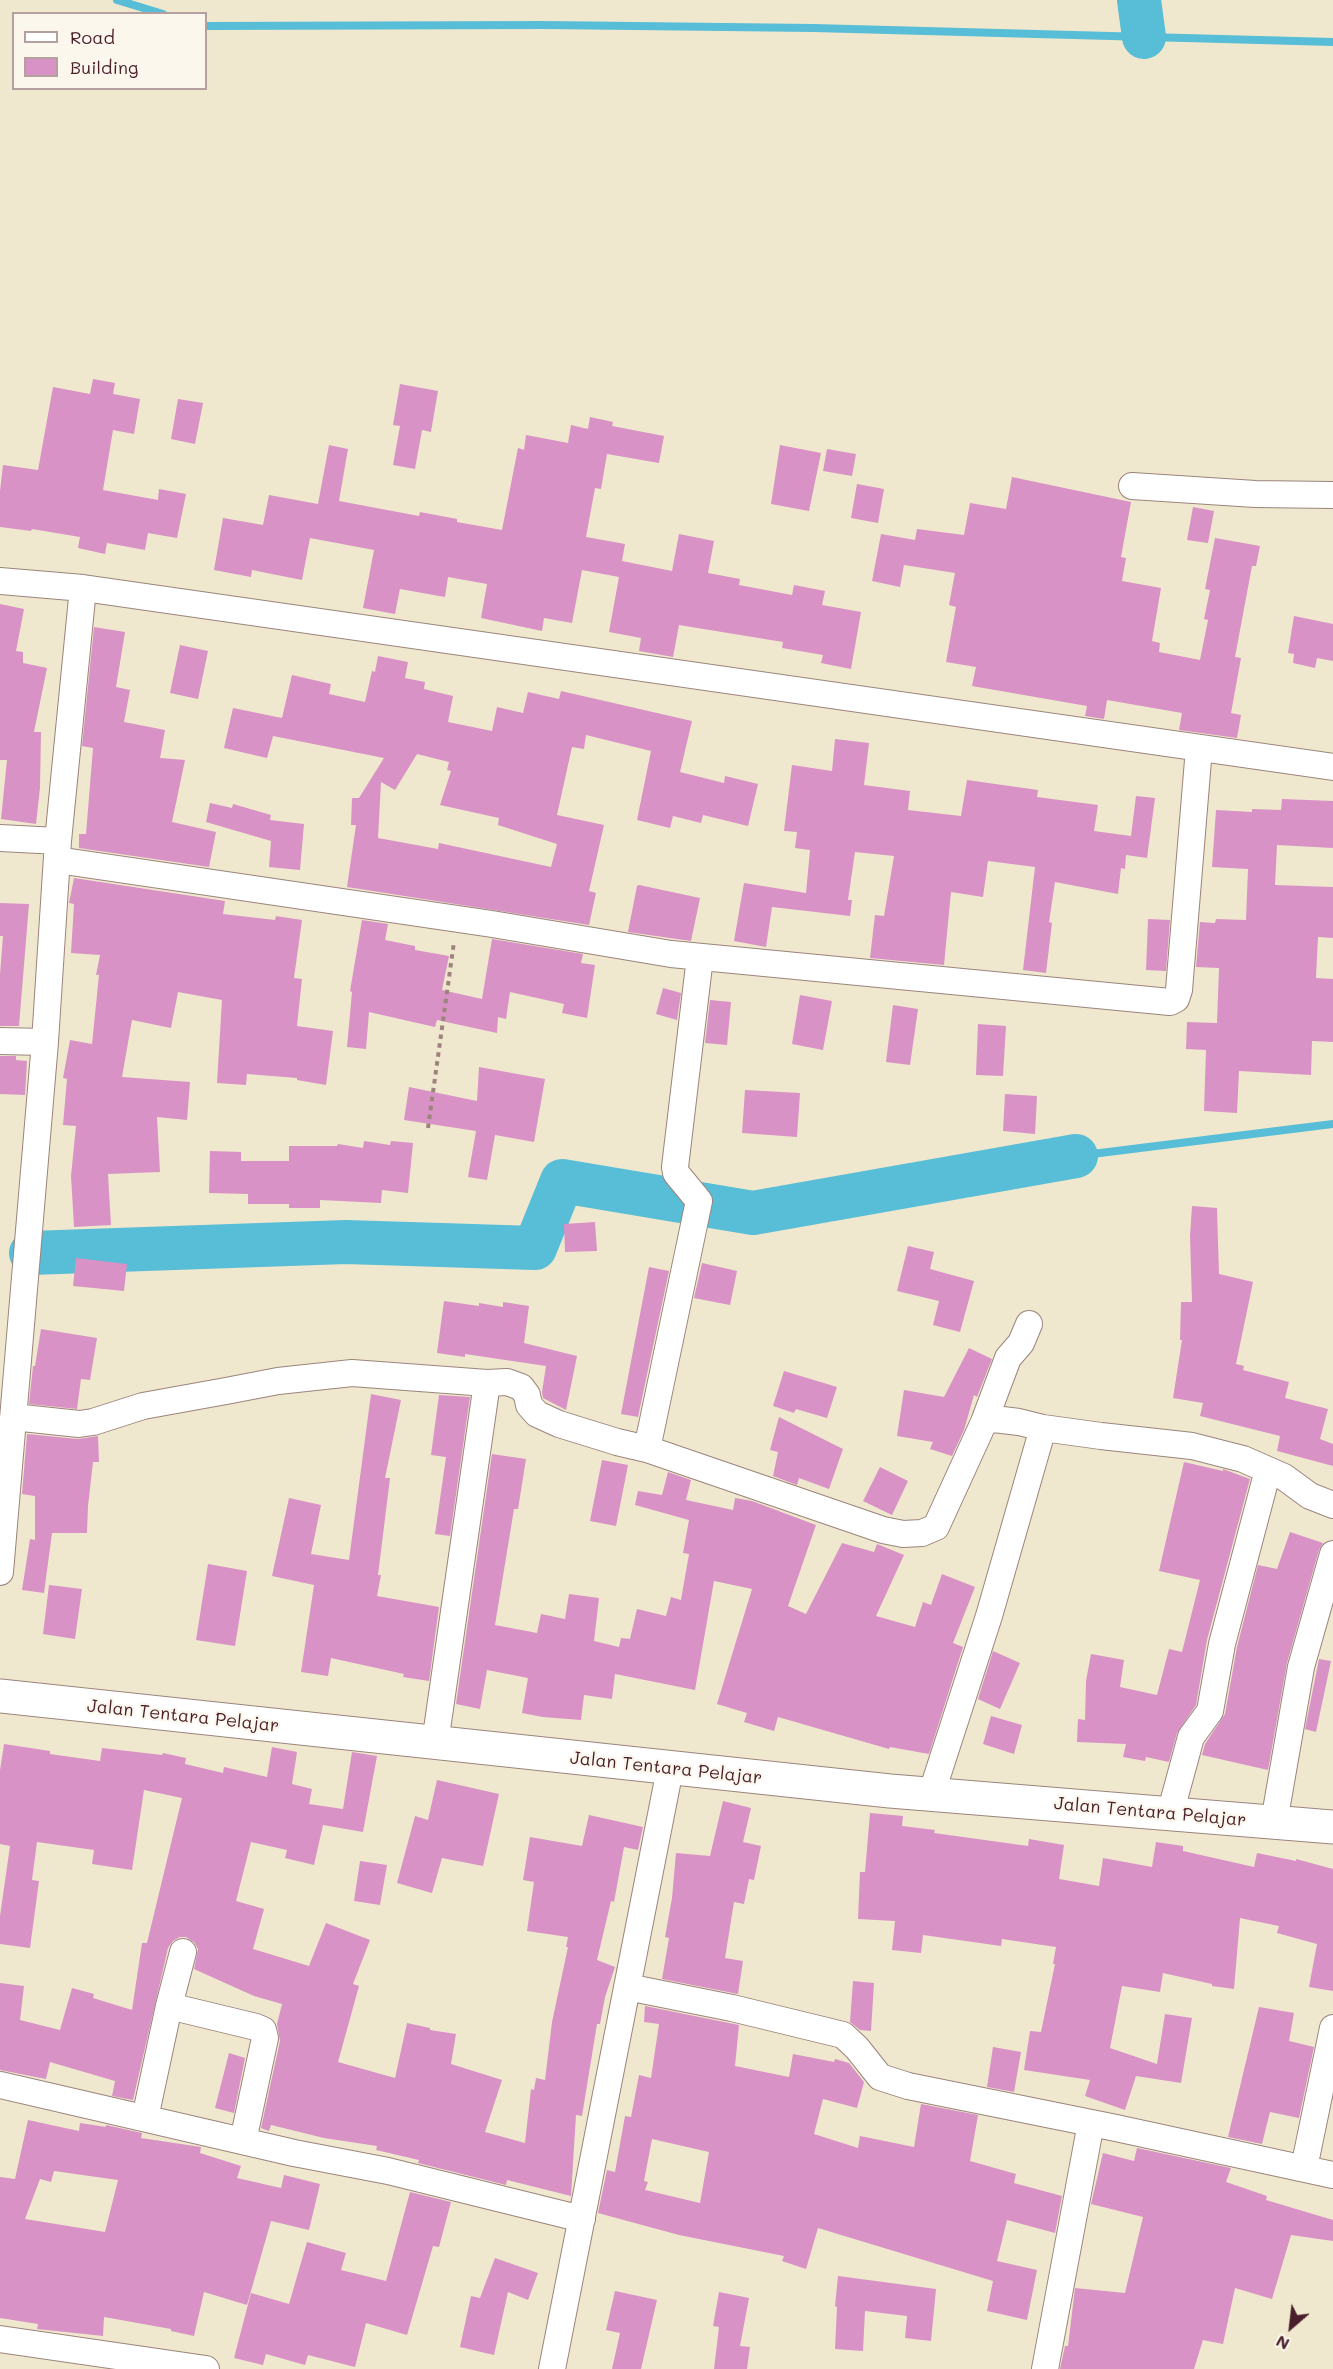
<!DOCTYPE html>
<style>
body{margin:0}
#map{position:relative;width:1333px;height:2369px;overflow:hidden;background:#efe8ce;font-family:Mali,sans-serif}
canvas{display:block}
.legend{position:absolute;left:12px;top:12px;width:195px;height:78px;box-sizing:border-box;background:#fbf7ec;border:2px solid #b4a19f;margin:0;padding:8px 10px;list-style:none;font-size:18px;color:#4a1f2b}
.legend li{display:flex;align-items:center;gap:12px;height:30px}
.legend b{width:30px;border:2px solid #b4a19f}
.north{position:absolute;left:1261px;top:2297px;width:60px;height:60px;-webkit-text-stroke:4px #fbf7ec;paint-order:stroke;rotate:208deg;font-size:16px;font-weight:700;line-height:24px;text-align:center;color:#4a1f2b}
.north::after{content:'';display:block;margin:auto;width:21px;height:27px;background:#4a1f2b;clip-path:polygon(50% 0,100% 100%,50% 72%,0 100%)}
</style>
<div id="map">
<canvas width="1333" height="2369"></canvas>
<ul class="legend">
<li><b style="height:8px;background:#fff"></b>Road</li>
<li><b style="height:16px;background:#d992c6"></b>Building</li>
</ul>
<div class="north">N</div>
</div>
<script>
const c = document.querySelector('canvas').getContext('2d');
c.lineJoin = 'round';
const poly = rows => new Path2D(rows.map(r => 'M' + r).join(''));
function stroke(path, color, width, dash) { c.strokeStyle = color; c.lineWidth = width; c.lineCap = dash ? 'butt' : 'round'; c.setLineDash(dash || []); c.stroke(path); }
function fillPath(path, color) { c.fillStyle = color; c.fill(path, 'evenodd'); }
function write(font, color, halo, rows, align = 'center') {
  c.font = font + ' Mali,sans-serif'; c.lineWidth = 4.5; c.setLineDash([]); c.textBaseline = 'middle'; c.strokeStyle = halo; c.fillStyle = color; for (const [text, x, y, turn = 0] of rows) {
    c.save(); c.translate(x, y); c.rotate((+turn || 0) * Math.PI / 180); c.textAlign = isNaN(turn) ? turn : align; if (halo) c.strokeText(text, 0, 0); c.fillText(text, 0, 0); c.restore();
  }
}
const stream = poly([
 [117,0,163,14],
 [206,26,543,25,814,28,1333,42],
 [1076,1156,1333,1124]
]);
const river = poly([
 [1139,0,1144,37],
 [31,1253,346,1242,535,1248,562,1181,753,1213,1076,1156]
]);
const building = poly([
 [93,379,115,383,113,394,140,399,134,434,113,430,103,490,158,500,159,489,186,494,177,538,148,533,145,550,107,543,105,554,78,548,80,537,32,529,31,531,0,527,0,491,3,465,38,470,53,387,90,394],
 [400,384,438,391,431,432,422,430,415,469,393,465,400,426,393,425],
 [178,399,203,403,195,444,171,439],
 [590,417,613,422,612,426,664,436,659,463,607,454,601,489,595,488,586,537,625,544,622,561,672,571,679,534,714,541,708,573,740,579,739,585,792,595,794,585,825,591,822,605,861,612,851,669,821,663,823,655,782,648,783,642,679,625,673,657,639,651,641,638,609,632,619,577,582,570,572,623,544,618,542,631,481,618,487,584,448,577,445,597,400,589,395,614,363,608,374,550,310,538,302,580,252,570,251,577,214,570,223,518,263,525,269,495,318,504,329,445,348,449,339,501,419,516,420,512,457,519,457,522,502,530,518,448,524,450,526,435,568,443,571,425,588,429],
 [780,445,821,453,809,511,771,504],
 [827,449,856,454,852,476,823,471],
 [1012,477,1131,502,1121,557,1126,558,1122,581,1161,588,1152,641,1160,643,1159,652,1200,660,1208,620,1204,619,1210,590,1205,589,1215,538,1260,546,1256,566,1252,566,1235,657,1241,658,1231,713,1241,715,1237,738,1179,730,1182,713,1107,700,1104,719,1085,716,1087,706,972,686,976,667,946,662,956,607,949,605,955,573,904,565,900,587,872,581,881,534,915,540,917,529,964,535,970,503,1006,509],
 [857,484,884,489,878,523,851,518],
 [1193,507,1214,511,1208,543,1187,540],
 [0,604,24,609,16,651,23,652,23,663,47,668,34,732,41,732,40,788,36,824,1,819,7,760,0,760],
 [1294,616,1333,624,1333,661,1317,658,1315,668,1293,663,1294,654,1288,653],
 [94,627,125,632,116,687,130,690,124,722,165,730,160,758,185,760,172,822,216,832,209,867,79,848,79,834,86,834,93,748,82,746],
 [180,645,208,651,198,699,170,693],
 [378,656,408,662,405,678,425,682,424,689,453,696,448,722,492,731,497,707,523,713,528,692,559,699,561,691,692,721,680,772,724,783,725,776,758,784,748,826,703,815,701,823,673,816,670,828,637,820,651,751,586,735,584,749,572,747,557,815,604,825,589,891,596,893,589,925,347,887,356,825,351,825,352,798,359,798,384,758,273,736,267,758,224,748,233,708,282,718,292,675,331,684,329,694,365,702,372,671,375,672],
 [417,754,449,762,447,770,451,771,440,805,499,818,498,825,557,844,551,867,439,843,438,849,378,838,381,782,395,790],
 [835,739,869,743,864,785,910,791,908,810,961,816,967,780,1038,790,1037,797,1098,805,1094,831,1131,836,1136,796,1155,798,1147,858,1126,855,1125,869,1121,868,1118,894,1055,882,1049,922,1052,923,1046,973,1023,970,1035,867,988,861,983,897,951,892,944,965,870,958,875,915,884,916,894,856,855,852,848,900,852,900,850,916,772,907,766,947,734,941,744,883,806,893,810,850,795,848,797,832,784,831,792,765,832,771],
 [1282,799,1333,801,1333,848,1277,845,1275,885,1333,887,1333,938,1318,937,1316,978,1333,979,1333,1042,1312,1041,1311,1075,1239,1071,1237,1113,1204,1111,1206,1050,1186,1049,1187,1022,1217,1023,1219,968,1196,967,1200,922,1215,923,1216,919,1246,920,1248,869,1212,867,1216,810,1252,812,1252,809,1281,810],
 [210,803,232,808,233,804,271,815,270,820,304,824,300,870,269,867,271,841,206,822],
 [74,878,225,901,223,914,275,920,276,916,302,920,294,978,302,979,297,1026,333,1031,326,1085,297,1080,297,1078,247,1074,246,1085,217,1083,222,1000,178,992,171,1028,132,1020,122,1077,190,1082,187,1120,157,1117,160,1172,108,1174,111,1225,74,1227,71,1176,76,1126,63,1125,67,1079,63,1078,70,1040,92,1044,99,975,96,975,100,955,71,953,74,904,69,903],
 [639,885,700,898,691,941,628,932,637,886],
 [0,903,29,904,19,1026,0,1026,0,974,3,936,0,936],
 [1148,919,1170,920,1166,971,1146,970],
 [362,920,388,924,385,940,415,946,415,950,449,956,442,990,482,999,492,939,583,954,581,963,595,965,587,1018,562,1013,564,1004,510,992,506,1019,498,1017,497,1033,437,1020,435,1027,369,1012,366,1049,347,1047,352,992,350,991],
 [663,988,681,993,677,1020,656,1014],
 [800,995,832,1001,823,1050,792,1044],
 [710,1000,731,1002,727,1045,705,1043],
 [893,1005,918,1009,910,1065,886,1062],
 [978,1024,1006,1026,1003,1076,976,1075],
 [0,1056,16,1056,16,1060,27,1061,25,1095,0,1094],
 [479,1067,545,1079,534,1142,495,1135,487,1180,468,1177,476,1131,404,1120,409,1087,477,1101],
 [745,1090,800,1093,797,1137,742,1133],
 [1005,1094,1037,1096,1035,1134,1003,1131],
 [364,1141,390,1145,391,1141,413,1143,408,1193,382,1190,381,1203,320,1200,320,1208,289,1208,289,1204,248,1204,248,1194,209,1193,210,1151,241,1152,241,1161,289,1161,289,1146,337,1146,338,1144,363,1148],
 [1192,1206,1217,1208,1219,1274,1253,1282,1236,1364,1244,1366,1243,1370,1289,1382,1285,1398,1328,1409,1320,1439,1333,1444,1333,1466,1277,1451,1280,1436,1200,1416,1203,1403,1173,1398,1182,1340,1180,1340,1181,1302,1192,1302,1190,1236],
 [595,1222,597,1251,565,1252,564,1224],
 [908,1246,934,1252,930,1269,974,1281,960,1332,933,1325,939,1301,897,1291],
 [76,1258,127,1264,124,1291,73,1286],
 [702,1263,737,1271,730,1305,694,1298],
 [649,1267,669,1271,638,1417,621,1414],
 [444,1301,479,1306,479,1303,503,1307,503,1302,529,1306,524,1343,577,1356,566,1410,543,1398,542,1392,546,1366,465,1354,465,1357,437,1353],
 [41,1329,97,1338,90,1380,81,1379,77,1409,29,1404,33,1366,35,1366],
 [969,1348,992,1359,977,1397,974,1395,964,1430,952,1456,930,1449,933,1442,897,1436,904,1390,944,1397],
 [784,1371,837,1387,827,1418,796,1409,794,1413,773,1406],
 [371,1394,401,1400,385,1478,390,1478,378,1575,381,1575,377,1596,439,1607,429,1681,403,1677,404,1674,331,1658,328,1676,301,1672,314,1585,272,1576,289,1498,321,1505,311,1554,349,1560],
 [439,1395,470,1397,450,1536,435,1534,446,1457,431,1455],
 [779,1417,843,1449,829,1489,799,1478,797,1485,773,1476,778,1452,770,1450],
 [27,1434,78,1439,98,1436,99,1462,93,1462,88,1506,87,1533,52,1533,44,1593,22,1590,30,1539,35,1540,35,1496,22,1494],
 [492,1454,526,1459,518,1509,514,1509,495,1625,537,1633,541,1614,565,1619,569,1594,599,1598,594,1641,619,1647,621,1638,630,1639,637,1609,666,1616,671,1597,681,1600,689,1554,683,1553,689,1520,635,1505,638,1491,662,1495,668,1472,691,1480,686,1500,733,1510,735,1498,752,1501,816,1525,788,1606,806,1614,842,1543,874,1552,877,1544,904,1555,876,1616,915,1627,923,1602,931,1605,942,1574,975,1587,953,1643,963,1647,929,1754,890,1747,889,1749,778,1717,774,1731,744,1722,747,1713,717,1704,752,1589,714,1581,695,1690,615,1674,612,1699,584,1695,581,1720,543,1717,522,1713,528,1678,487,1670,480,1709,456,1704],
 [602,1460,628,1465,616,1526,590,1521],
 [1184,1462,1223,1471,1223,1469,1250,1479,1207,1640,1196,1705,1177,1733,1169,1762,1146,1757,1145,1761,1123,1757,1126,1744,1077,1742,1078,1719,1085,1720,1086,1681,1091,1654,1124,1660,1120,1687,1157,1695,1169,1649,1182,1652,1200,1580,1159,1571],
 [880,1467,908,1481,892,1515,863,1501],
 [1290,1532,1323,1543,1319,1550,1287,1663,1268,1770,1202,1755,1205,1744,1225,1714,1237,1647,1258,1565,1277,1569],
 [208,1564,247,1571,235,1646,196,1640],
 [49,1585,82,1589,75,1639,43,1634],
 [993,1651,1020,1663,1000,1709,978,1699],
 [1319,1659,1331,1661,1316,1732,1305,1729],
 [991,1716,1022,1725,1014,1754,983,1744],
 [4,1744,50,1751,50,1754,100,1761,102,1748,162,1755,163,1753,186,1758,185,1764,223,1773,224,1767,267,1777,272,1747,297,1752,292,1784,312,1789,309,1804,343,1809,352,1752,377,1756,363,1832,323,1825,314,1865,285,1858,287,1850,251,1842,236,1901,264,1909,253,1949,309,1966,326,1923,370,1940,353,1984,359,1986,338,2062,395,2078,407,2023,430,2028,430,2030,456,2034,451,2064,502,2080,485,2132,525,2143,531,2089,534,2090,536,2078,545,2080,552,2022,568,1947,566,1947,568,1937,527,1931,534,1882,523,1880,530,1837,582,1846,589,1815,643,1827,638,1850,624,1847,614,1902,611,1901,597,1960,615,1967,605,1997,600,2024,597,2024,582,2116,576,2115,571,2196,507,2180,506,2185,418,2163,419,2160,376,2150,377,2146,324,2138,271,2125,269,2131,261,2128,280,2041,277,2024,282,2004,254,1996,194,1969,198,1949,194,1942,186,1937,180,1937,173,1941,168,1948,133,2100,112,2096,115,2081,50,2062,46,2079,0,2070,0,1983,24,1986,20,2020,60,2030,72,1988,94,1994,93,1998,132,2010,142,1943,147,1943,182,1798,144,1790,132,1870,92,1864,94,1850,37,1842,32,1880,39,1881,30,1948,0,1944,0,1916,10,1846,0,1844,0,1770],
 [437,1780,499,1794,483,1866,442,1858,432,1893,397,1883,415,1816,428,1820],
 [723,1801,751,1808,743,1842,761,1846,754,1880,749,1879,744,1904,734,1902,725,1958,743,1961,738,1994,662,1979,669,1938,665,1937,672,1898,676,1853,710,1856],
 [870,1813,903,1816,902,1826,935,1830,934,1833,1028,1846,1029,1839,1064,1845,1059,1879,1099,1886,1103,1858,1152,1867,1156,1842,1183,1846,1183,1851,1254,1867,1257,1853,1296,1861,1296,1859,1333,1869,1333,1991,1309,1987,1317,1944,1277,1933,1279,1926,1240,1918,1234,1989,1212,1986,1212,1984,1163,1973,1160,1992,1122,1986,1110,2048,1157,2064,1165,2014,1192,2018,1181,2083,1136,2076,1125,2110,1085,2096,1090,2080,1024,2070,1030,2031,1041,2032,1055,1964,1053,1964,1056,1947,1002,1939,1001,1946,923,1935,921,1953,892,1950,895,1921,858,1919,860,1872,865,1872],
 [360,1861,387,1865,380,1905,354,1901],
 [853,1981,874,1983,871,2031,860,2030,850,2022],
 [645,2006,739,2025,735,2066,789,2077,793,2054,834,2062,835,2059,849,2063,864,2082,857,2108,823,2099,814,2134,858,2148,860,2136,914,2147,921,2104,978,2115,970,2161,1016,2174,1014,2183,1062,2196,1055,2233,1007,2220,997,2261,1037,2270,1027,2320,987,2311,993,2281,818,2228,806,2269,782,2261,784,2256,679,2235,598,2213,607,2170,615,2172,625,2116,631,2117,639,2075,651,2078,659,2024,644,2022],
 [652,2139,709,2152,700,2203,645,2190,648,2182,644,2181],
 [1259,2007,1294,2013,1289,2041,1314,2047,1299,2118,1270,2112,1262,2144,1228,2137],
 [993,2047,1021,2052,1014,2092,987,2087],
 [229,2053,245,2058,234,2113,215,2108],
 [28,2120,79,2131,80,2123,106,2127,106,2125,142,2133,141,2138,201,2147,200,2153,241,2166,237,2178,281,2188,284,2175,320,2184,309,2230,271,2221,247,2305,204,2292,194,2336,171,2331,171,2329,104,2317,103,2336,37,2329,38,2324,0,2318,0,2177,15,2179],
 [54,2171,118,2180,105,2232,25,2219,40,2179,51,2182],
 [1137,2148,1231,2168,1226,2182,1267,2196,1266,2200,1333,2220,1333,2241,1291,2235,1272,2299,1235,2288,1223,2344,1203,2340,1194,2369,1060,2369,1065,2346,1068,2346,1075,2288,1125,2293,1143,2217,1091,2204,1103,2153,1134,2161],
 [410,2192,451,2202,439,2247,433,2246,407,2335,366,2323,355,2367,308,2355,305,2365,266,2354,263,2365,234,2358,251,2293,289,2304,307,2242,346,2253,341,2270,386,2281],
 [495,2258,538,2273,528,2300,508,2292,494,2355,460,2347,471,2296,480,2298],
 [838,2276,936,2289,931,2341,905,2338,907,2316,865,2311,863,2351,835,2349,837,2307,835,2306],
 [615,2291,657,2300,641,2369,612,2369,620,2333,606,2330],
 [719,2292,749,2298,740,2346,750,2347,747,2369,714,2369,719,2327,713,2326]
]);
const path = poly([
 [428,1128,454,942]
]);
const minor = poly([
 [1132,486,1255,494,1333,495],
 [0,581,83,588,1333,767],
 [0,838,58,841],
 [57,860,492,924,671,954,1170,1002,1176,999,1179,990,1199,748],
 [0,1041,45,1042],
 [13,1417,79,1424,93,1422,143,1406,226,1391,278,1381,352,1373,487,1383,507,1382,521,1387,527,1395,529,1405,537,1414,559,1424,617,1442,647,1449,883,1530,903,1534,922,1533,936,1527,984,1422,1008,1358,1021,1343,1029,1324],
 [984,1422,994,1419,1019,1422,1043,1428,1101,1436,1192,1446,1243,1459,1284,1477,1310,1496,1333,1505],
 [647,1449,699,1201,676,1173,675,1167,700,957],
 [0,1572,45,1042,58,841,83,588],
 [435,1743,487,1383],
 [931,1795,989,1616,1043,1428],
 [1170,1814,1191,1737,1210,1711,1222,1644,1268,1470],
 [1274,1822,1301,1667,1333,1554],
 [627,1987,732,2008,843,2035,857,2048,880,2077,908,2086,1116,2128,1333,2175],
 [169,2006,256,2027,263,2030,265,2038,243,2141],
 [0,2085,294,2153,388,2171,582,2219],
 [145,2118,169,2006,183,1952],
 [1304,2168,1333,2028],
 [0,2339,206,2369],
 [552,2369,670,1769],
 [1045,2369,1091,2123]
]);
const highway = poly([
 [0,1696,890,1791,1333,1827]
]);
const streetNames = [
 ["Jalan Tentara Pelajar",183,1716,6],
 ["Jalan Tentara Pelajar",666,1768,6],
 ["Jalan Tentara Pelajar",1150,1812,5]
];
stroke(stream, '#58bdd6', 8);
stroke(river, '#58bdd6', 44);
fillPath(building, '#d992c6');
stroke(minor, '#9c847c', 28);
stroke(highway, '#9c847c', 35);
stroke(path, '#9c847c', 4, [4.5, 4.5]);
stroke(minor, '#fff', 26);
stroke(highway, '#fff', 33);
write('18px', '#4a1f2b', '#fbf7ec', streetNames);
</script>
